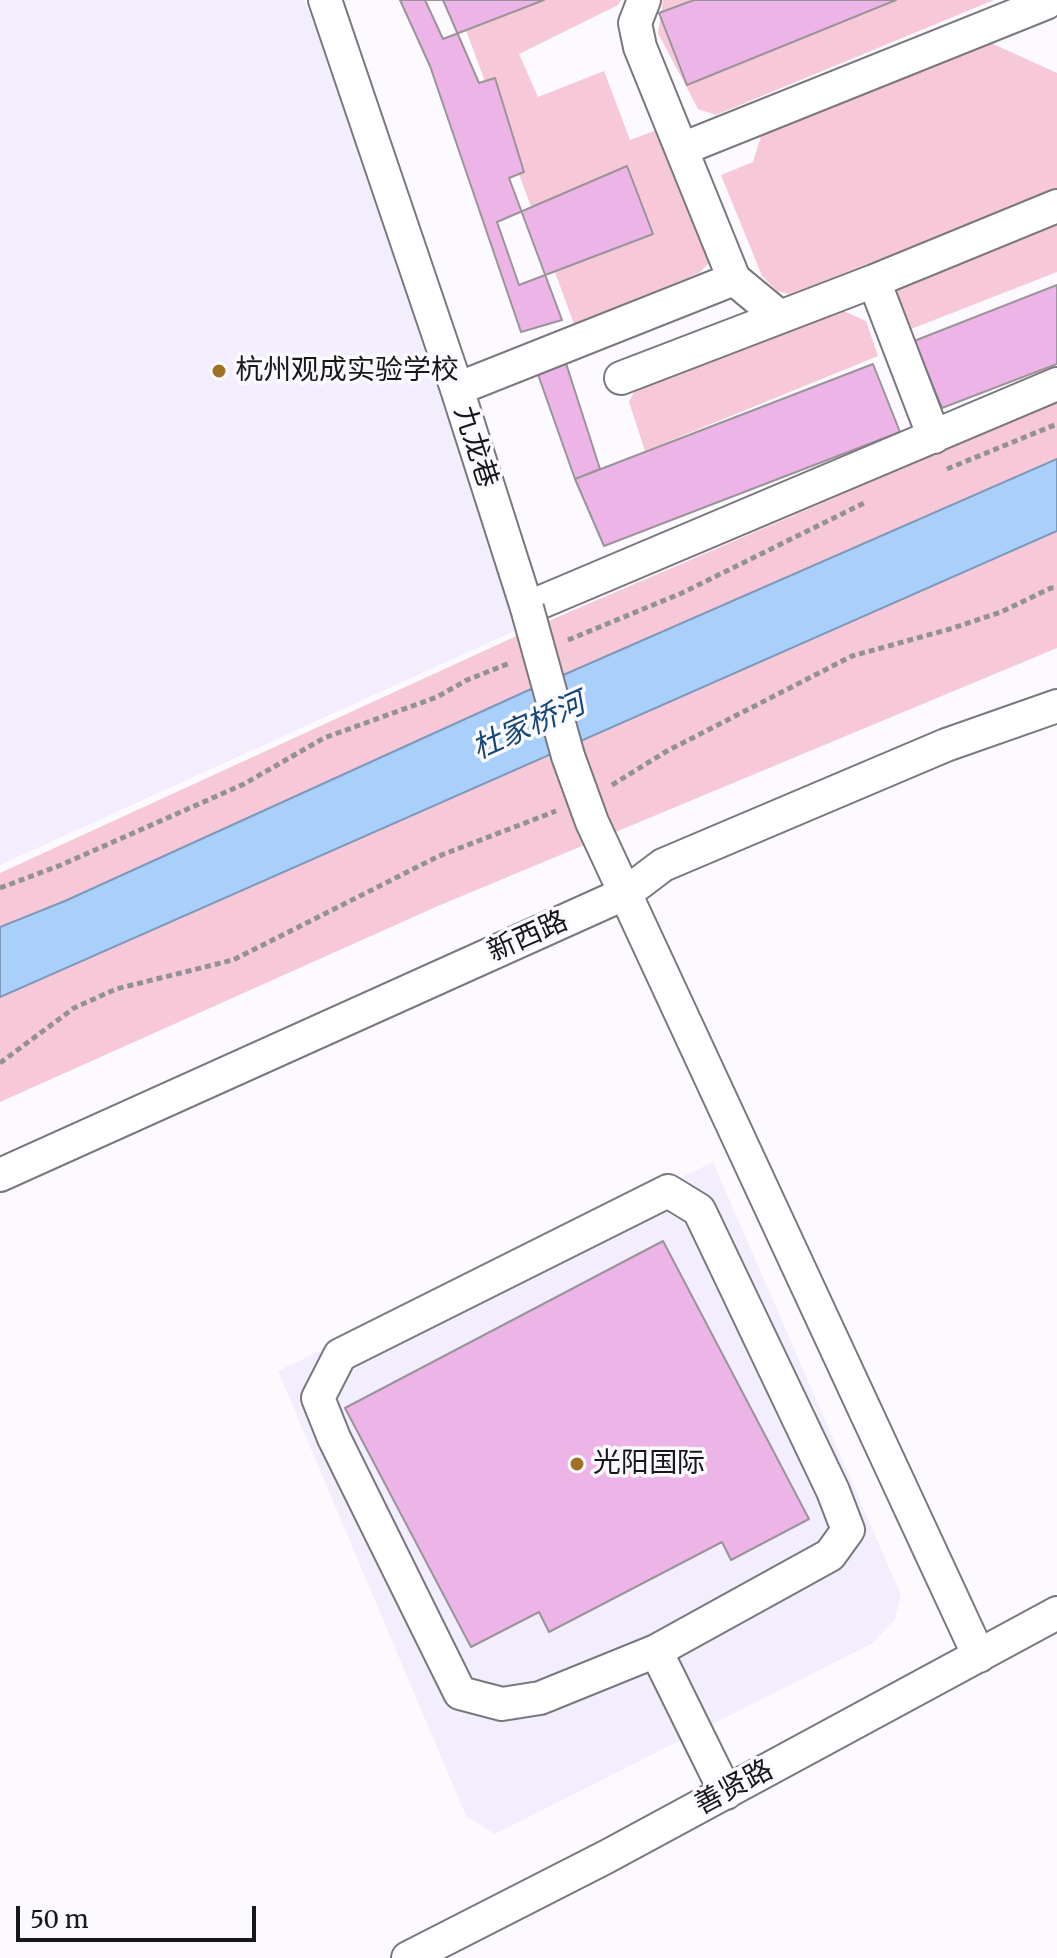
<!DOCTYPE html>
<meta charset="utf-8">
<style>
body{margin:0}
#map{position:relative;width:1057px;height:1958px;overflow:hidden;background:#fcfaff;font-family:Merriweather,serif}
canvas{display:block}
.scale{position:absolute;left:16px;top:1906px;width:240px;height:36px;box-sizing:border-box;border:4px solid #18171a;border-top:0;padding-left:10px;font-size:24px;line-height:28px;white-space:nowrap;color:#18171a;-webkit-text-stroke:6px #fcfaff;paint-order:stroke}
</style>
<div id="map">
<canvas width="1057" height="1958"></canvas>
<div class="scale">50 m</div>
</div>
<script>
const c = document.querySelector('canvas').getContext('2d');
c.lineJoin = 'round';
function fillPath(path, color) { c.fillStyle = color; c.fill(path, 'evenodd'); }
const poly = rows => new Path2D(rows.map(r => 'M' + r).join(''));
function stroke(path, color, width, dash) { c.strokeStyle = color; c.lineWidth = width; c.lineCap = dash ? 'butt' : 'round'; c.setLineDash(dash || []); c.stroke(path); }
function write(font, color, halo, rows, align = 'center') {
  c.font = font + ' Merriweather,"Noto Sans SC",serif'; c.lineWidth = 7; c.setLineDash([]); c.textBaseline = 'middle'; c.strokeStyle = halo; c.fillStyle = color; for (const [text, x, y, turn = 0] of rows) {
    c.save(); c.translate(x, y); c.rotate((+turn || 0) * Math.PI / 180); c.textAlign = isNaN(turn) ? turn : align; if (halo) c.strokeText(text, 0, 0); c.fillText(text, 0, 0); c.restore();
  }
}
const built = poly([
 [0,0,304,0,354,116,523,627,0,865],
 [713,1162,901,1595,895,1619,873,1643,495,1834,466,1816,278,1371]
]);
const green = poly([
 [455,0,621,0,618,5,519,54,538,97,604,71,630,140,662,128,711,261,699,273,574,324],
 [663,0,994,0,716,115,698,109,658,33],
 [991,43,1057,73,1057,191,808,287,789,294,777,291,762,276,721,175,753,162,761,136],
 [1057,221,1057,272,911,329,892,284],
 [841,310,866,321,878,356,645,451,629,402,636,388],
 [1057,402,1057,459,529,690,65,901,0,927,0,873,560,616],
 [1057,531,1057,648,438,906,0,1102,0,997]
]);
const water = poly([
 [1057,459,1057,531,0,997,0,927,65,901,529,690,1057,459]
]);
const building = poly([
 [400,0,443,0,479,83,495,78,524,172,509,178,562,320,521,332,430,66,400,0],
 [425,0,544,0,443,39,425,0],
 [694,0,896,0,687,85,659,13,694,0],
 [627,166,653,234,519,285,497,222,627,166],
 [1057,285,1057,364,942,408,914,341,1057,285],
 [563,354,600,469,575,479,535,366,563,354],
 [873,364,900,432,604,546,575,479,873,364],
 [663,1241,809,1519,731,1560,722,1542,549,1632,539,1612,471,1647,345,1408,663,1241]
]);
const path = poly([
 [947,469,1057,424],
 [568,640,682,593,864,503],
 [612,785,667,751,852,656,950,629,1001,612,1051,588,1057,588],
 [0,888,61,865,244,784,324,738,437,697,467,680,510,663],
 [0,1063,74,1008,116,989,233,960,439,856,556,811]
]);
const minor = poly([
 [325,0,457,389,527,608,1057,384],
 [644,0,635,23,640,47,734,279],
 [682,149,1046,3],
 [874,281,934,437],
 [621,378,874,281,1057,206],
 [457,389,734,279,780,317],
 [568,756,592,822,979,1656],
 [0,1175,626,893,663,865,946,745,1057,706],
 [668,1191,699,1210,833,1491,848,1530,830,1555,656,1651,540,1698,502,1704,460,1693,334,1438,318,1398,340,1355,668,1191],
 [656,1651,726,1793],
 [408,1958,606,1857,1057,1613]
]);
const minorBridge = poly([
 [527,608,568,756]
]);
const markers = [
 [219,371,8,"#a07024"],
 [577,1464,8,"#a07024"]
];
const poiNames = [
 ["杭州观成实验学校",235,371],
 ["光阳国际",593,1464]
];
const streetNames = [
 ["九龙巷",475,447,72],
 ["新西路",528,937,-24],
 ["善贤路",734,1788,-28]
];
const waterNames = [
 ["杜家桥河",529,727,-24]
];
fillPath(built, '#f3eefd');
fillPath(green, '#f7c8d8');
fillPath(water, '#a8d0fb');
stroke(water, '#7d98b8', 2);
fillPath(building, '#edb5e7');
stroke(building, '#9a9499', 2);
stroke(minor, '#7a777e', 36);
stroke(path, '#929195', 5, [6, 4]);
stroke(minor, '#fff', 32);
stroke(minorBridge, '#7a777e', 36, []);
stroke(minorBridge, '#fff', 32);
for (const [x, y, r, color] of markers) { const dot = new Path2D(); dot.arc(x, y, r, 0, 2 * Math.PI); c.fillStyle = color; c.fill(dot); stroke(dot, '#fcfaff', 3); }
write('28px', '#18171a', '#fcfaff', poiNames, 'left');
write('28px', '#18171a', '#fcfaff', streetNames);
write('italic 30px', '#154879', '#fcfaff', waterNames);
</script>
